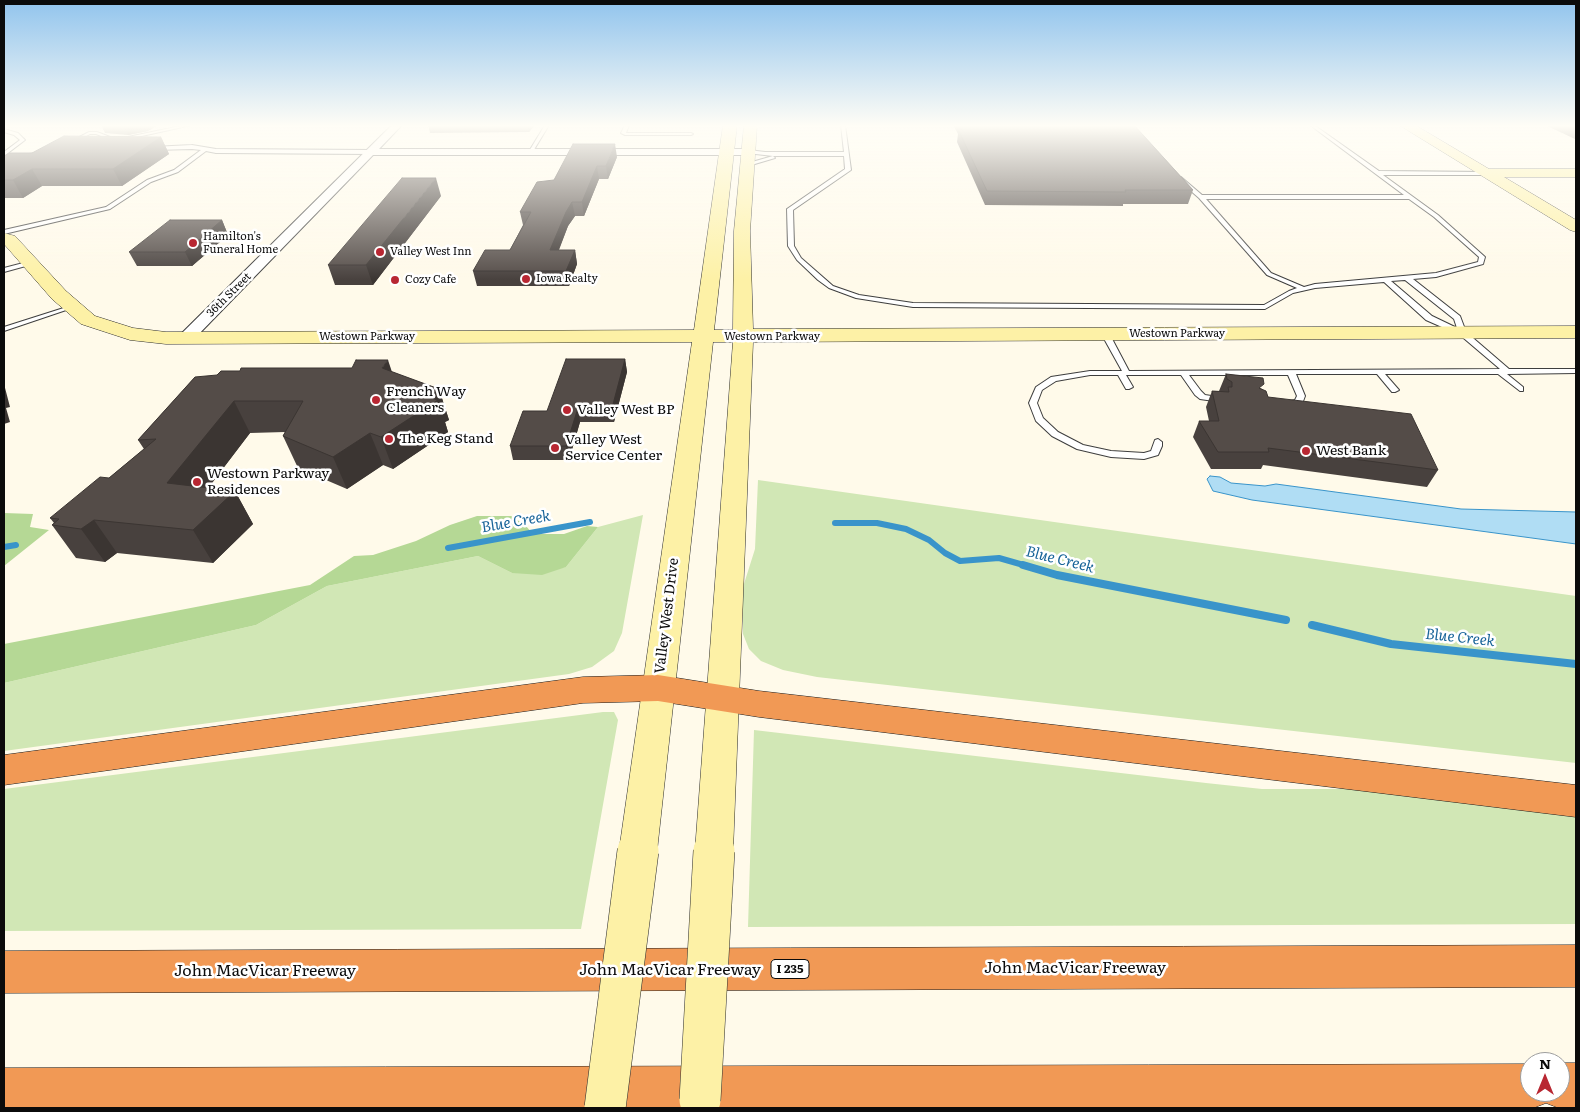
<!DOCTYPE html>
<style>
body{margin:0}
#map{position:relative;width:1580px;height:1112px;overflow:hidden;background:#fffaea;font-family:Literata,serif}
canvas{display:block}
.frame{position:absolute;inset:0;border:5px solid #0b0b0b;pointer-events:none}
.north{position:absolute;left:1520px;top:1052px;width:50px;height:50px;box-sizing:border-box;background:#fff;border:1px solid #9d9d9d;border-radius:50%;rotate:0deg;font-size:14px;font-weight:700;line-height:20px;text-align:center;color:#0b0b0b}
.north::after{content:'';display:block;margin:auto;width:18px;height:22px;background:#b82732;clip-path:polygon(50% 0,100% 100%,50% 72%,0 100%)}
</style>
<div id="map">
<canvas width="1580" height="1112"></canvas>
<div class="frame"></div>
<div class="north">N</div>
</div>
<script>
const c = document.querySelector('canvas').getContext('2d');
c.lineJoin = 'round';
function fillPath(path, color) { c.fillStyle = color; c.fill(path, 'evenodd'); }
const poly = rows => new Path2D(rows.map(r => 'M' + r).join(''));
function stroke(path, color, width, dash) { c.strokeStyle = color; c.lineWidth = width; c.lineCap = dash ? 'butt' : 'round'; c.setLineDash(dash || []); c.stroke(path); }
function write(font, color, halo, rows, align = 'center') {
  c.font = font + ' Literata,serif'; c.lineWidth = 5; c.setLineDash([]); c.textBaseline = 'middle'; c.strokeStyle = halo; c.fillStyle = color; for (const [text, x, y, turn = 0] of rows) {
    c.save(); c.translate(x, y); c.rotate((+turn || 0) * Math.PI / 180); c.textAlign = isNaN(turn) ? turn : align; if (halo) c.strokeText(text, 0, 0); c.fillText(text, 0, 0); c.restore();
  }
}
const green = poly([
 [758,480,1576,596,1576,763,817,677,783,670,761,661,749,649,743,634,743,587,755,549],
 [643,515,622,633,614,651,592,667,569,674,4,751,4,683,256,625,327,586,478,556,512,573,566,567,598,527],
 [603,712,614,712,618,720,581,929,4,931,4,789],
 [754,730,1206,783,1262,789,1350,789,1576,815,1576,924,748,927]
]);
const forest = poly([
 [4,513,33,514,30,527,49,530,4,566],
 [477,516,511,516,525,525,533,534,564,534,587,526,598,527,566,567,542,575,512,573,478,556,327,586,256,625,4,683,4,644,310,585,354,556,373,555,416,541,450,525]
]);
const water = poly([
 [1210,476,1220,477,1231,483,1265,486,1276,484,1461,509,1576,512,1576,544,1252,500,1213,491,1207,479,1210,476]
]);
const streamFar1 = poly([
 [835,523,877,523,906,529,929,540,945,553,960,561,999,558,1027,566],
 [4,547,16,545],
 [448,548,590,522]
]);
const stream = poly([
 [1023,565,1057,575,1286,620],
 [1312,625,1391,644,1576,664]
]);
const lane = poly([
 [185,125,192,125,128,139,109,139,96,134,90,134,74,143,70,142,89,132,97,132,110,137,128,137,185,125],
 [545,125,549,125,532,153,528,153,545,125],
 [625,125,629,125,626,133,691,133,693,134,691,135,625,135,621,133,625,125],
 [841,125,845,125,851,170,793,210,794,246,801,258,833,286,859,295,913,303,1264,305,1289,291,1297,288,1267,275,1199,198,1176,178,1181,177,1202,195,1404,195,1310,125,1314,125,1379,171,1488,172,1489,173,1486,175,1383,175,1438,215,1485,257,1483,264,1436,277,1413,279,1460,316,1466,332,1509,369,1576,369,1576,373,1507,374,1523,387,1523,391,1520,391,1498,374,1385,374,1399,390,1395,392,1392,392,1377,374,1296,374,1305,396,1302,404,1287,407,1283,405,1284,403,1295,400,1297,396,1288,375,1189,375,1201,391,1205,395,1224,398,1224,402,1221,402,1200,399,1195,395,1181,375,1126,375,1133,387,1129,389,1126,389,1118,375,1090,375,1056,381,1042,390,1037,403,1043,418,1058,432,1083,445,1111,451,1144,453,1151,451,1155,440,1158,439,1162,442,1162,446,1158,455,1144,459,1111,457,1077,449,1052,436,1036,421,1029,403,1036,387,1051,377,1090,371,1122,371,1102,335,1106,333,1110,335,1129,371,1500,369,1460,335,1426,320,1384,282,1315,288,1293,293,1265,309,913,307,856,298,829,288,818,280,797,260,788,246,787,209,845,169,844,156,773,156,775,158,748,166,745,164,773,156,747,153,749,150,765,152,844,152,841,125],
 [1206,199,1409,199,1434,217,1479,257,1478,262,1436,273,1315,284,1304,287,1271,273,1206,199],
 [1405,280,1454,319,1457,328,1432,316,1391,281,1405,280],
 [4,129,18,133,25,140,4,156,4,152,20,140,14,135,4,132,4,129],
 [192,145,216,149,372,150,375,152,372,154,216,153,206,151,178,172,151,182,110,209,4,234,4,230,106,207,147,180,174,170,201,150,192,149,154,150,152,147,192,145],
 [31,261,33,262,33,264,4,272,4,268,31,261],
 [70,306,75,307,4,331,4,327,70,306]
]);
const street = poly([
 [392,125,402,125,379,149,749,149,754,152,749,155,373,155,193,340,181,340,179,337,181,334,392,125]
]);
const secondary = poly([
 [723,125,737,125,714,330,733,330,734,231,744,125,757,125,750,231,753,329,1576,326,1576,338,753,342,733,851,727,863,714,868,701,863,695,851,733,342,713,342,657,851,651,863,638,868,625,863,619,851,692,342,166,344,130,340,81,324,52,299,4,244,4,233,15,236,66,291,95,316,133,328,166,332,694,330,723,125],
 [1399,125,1415,125,1489,169,1576,169,1576,177,1504,177,1576,220,1576,232,1570,230,1399,125]
]);
const highway = poly([
 [658,675,759,691,1576,785,1576,817,759,717,658,701,583,703,4,785,4,755,583,677,658,675],
 [1576,945,1576,987,4,993,4,951,1576,945],
 [1560,1063,1576,1063,1576,1108,1559,1108,1546,1103,1533,1108,4,1108,4,1068,1530,1064,1530,1092,1560,1092,1560,1063]
]);
const secondaryBridge = poly([
 [700,1100,714,851],
 [605,1108,638,851]
]);
const wall = poly([
 [101,125,158,125,148,131,128,135,105,133],
 [428,125,535,125,529,132,430,133],
 [953,125,1134,125,1193,190,1188,204,1123,204,1123,206,985,205,957,142,958,134],
 [1545,125,1576,125,1576,139,1575,139],
 [161,137,169,154,122,186,42,186,23,198,4,198,4,156],
 [617,157,608,179,599,179,584,216,575,216,568,226,559,250,575,250,577,264,569,286,477,286,473,271,510,250,523,225,520,212,554,180],
 [441,196,373,285,335,285,328,265],
 [222,220,228,235,192,266,137,266,129,252],
 [625,359,627,372,614,422,580,422,569,460,513,460,510,446,547,411],
 [392,372,439,389,449,420,445,422,448,432,393,469,383,465,347,489,298,468,283,436,285,432,250,433,208,488,235,491,253,524,213,563,117,553,105,562,76,558,52,525,54,523,50,518,109,478,144,449,138,440,195,377],
 [1226,374,1262,389,1268,397,1438,470,1427,487,1263,465,1261,469,1211,469,1193,437,1199,421,1209,421,1206,407,1212,391,1219,391]
]);
const shadedWall = poly([
 [123,125,158,125,148,131,128,135],
 [528,125,535,125,529,132],
 [161,137,169,154,122,186,113,169],
 [615,144,617,157,608,179,606,166],
 [597,166,599,179,584,216,582,202],
 [32,169,42,186,23,198,13,180],
 [436,178,441,196,373,285,366,265],
 [572,202,575,216,568,226,553,264,550,250,566,212],
 [222,220,228,235,192,266,185,252],
 [575,250,577,264,569,286,566,271],
 [625,359,627,372,614,422,612,408],
 [388,360,398,390,382,368],
 [4,384,10,407,6,408,10,422,4,424],
 [439,389,449,420,445,422,448,432,393,469,381,437,427,397],
 [234,401,250,433,187,516,167,483],
 [578,408,580,422,569,460,566,446],
 [370,433,383,465,347,489,333,457],
 [235,491,253,524,213,563,193,530],
 [94,520,117,553,105,562,81,529]
]);
const building = poly([
 [961,125,1134,125,1193,190,1125,190,1126,192,987,191,958,129,963,130,961,125],
 [64,136,161,137,113,169,32,169,13,180,4,180,4,156,10,153,32,153,64,136],
 [573,144,615,144,606,166,597,166,582,202,572,202,566,212,550,250,575,250,566,271,473,271,485,250,510,250,531,212,520,212,537,182,554,180,573,144],
 [402,178,436,178,366,265,328,265,402,178],
 [170,220,222,220,185,252,129,252,170,220],
 [566,359,625,359,612,408,578,408,566,446,510,446,523,411,547,411,566,359],
 [356,360,388,360,382,368,439,389,427,397,438,400,381,437,370,433,333,457,283,436,303,401,234,401,167,483,235,491,193,530,94,520,81,529,52,525,59,519,50,518,100,477,109,478,156,439,138,440,195,377,217,375,221,371,240,371,241,368,352,368,356,360],
 [1226,374,1263,378,1264,384,1259,388,1266,391,1268,397,1411,414,1438,470,1268,448,1269,452,1218,452,1199,421,1219,421,1212,391,1229,392,1228,387,1232,387,1232,382,1227,379,1226,374]
]);
const markers = [
 [193,243,5,"#b82732"],
 [380,252,5,"#b82732"],
 [526,279,5,"#b82732"],
 [395,280,5,"#b82732"],
 [376,400,5,"#b82732"],
 [567,410,5,"#b82732"],
 [389,439,5,"#b82732"],
 [555,448,5,"#b82732"],
 [1306,451,5,"#b82732"],
 [197,482,5,"#b82732"]
];
const farPoinames = [
 ["Hamilton's",203,237],
 ["Funeral Home",203,250],
 ["Valley West Inn",390,252],
 ["Iowa Realty",536,279],
 ["Cozy Cafe",405,280]
];
const farStreetnames = [
 ["36th Street",229,295,-45],
 ["Westown Parkway",1177,334],
 ["Westown Parkway",367,337],
 ["Westown Parkway",772,337]
];
const shields = [
 [790,969,38]
];
const shieldNames = [
 ["I 235",790,969]
];
const poiNames = [
 ["French Way",386,392],
 ["Cleaners",386,408],
 ["Valley West BP",577,410],
 ["The Keg Stand",399,439],
 ["Valley West",565,440],
 ["Service Center",565,456],
 ["West Bank",1316,451],
 ["Westown Parkway",207,474],
 ["Residences",207,490]
];
const streetNames = [
 ["Valley West Drive",667,616,-83]
];
const waterNames = [
 ["Blue Creek",516,522,-10],
 ["Blue Creek",1060,560,14],
 ["Blue Creek",1460,638,6]
];
const nearStreetnames = [
 ["John MacVicar Freeway",1075,968],
 ["John MacVicar Freeway",670,970],
 ["John MacVicar Freeway",265,971]
];
fillPath(green, '#d1e7b5');
fillPath(forest, '#b5d895');
fillPath(water, '#b0ddf4');
stroke(water, '#3994ca', 1);
stroke(streamFar1, '#3994ca', 6);
stroke(stream, '#3994ca', 8);
stroke(lane, '#3e3e3e', 2);
stroke(street, '#3e3e3e', 2);
stroke(secondary, '#2d2d2d', 1);
stroke(highway, '#1c1c1c', 1);
fillPath(lane, '#fff');
fillPath(street, '#fff');
fillPath(secondary, '#fdf1a6');
fillPath(highway, '#f19955');
stroke(secondaryBridge, '#2d2d2d', 42, []);
stroke(secondaryBridge, '#fdf1a6', 41);
fillPath(wall, '#48413e');
fillPath(shadedWall, '#3b3532');
fillPath(building, '#544c48');
stroke(building, '#3b3532', 1);
const sky = c.createLinearGradient(0, 0, 0, 280);
sky.addColorStop(0, '#91c4ed');
sky.addColorStop(0.45, '#fffdf6');
sky.addColorStop(1, '#fffdf600');
c.fillStyle = sky;
c.fillRect(0, 0, 1580, 280);
for (const [x, y, r, color] of markers) { const dot = new Path2D(); dot.arc(x, y, r, 0, 2 * Math.PI); c.fillStyle = color; c.fill(dot); stroke(dot, '#fff', 2); }
write('11px', '#0b0b0b', '#fff', farPoinames, 'left');
write('11px', '#0b0b0b', '#fff', farStreetnames);
for (const [x, y, w] of shields) { const box = new Path2D(); box.roundRect(x - w / 2, y - 9.5, w, 19, 4); c.fillStyle = '#fff'; c.fill(box); stroke(box, '#0b0b0b', 1); }
write('bold 12px', '#0b0b0b', null, shieldNames);
write('14px', '#0b0b0b', '#fff', poiNames, 'left');
write('14px', '#0b0b0b', '#fff', streetNames);
write('italic 15px', '#186499', '#fff', waterNames);
write('16px', '#0b0b0b', '#fff', nearStreetnames);
</script>
